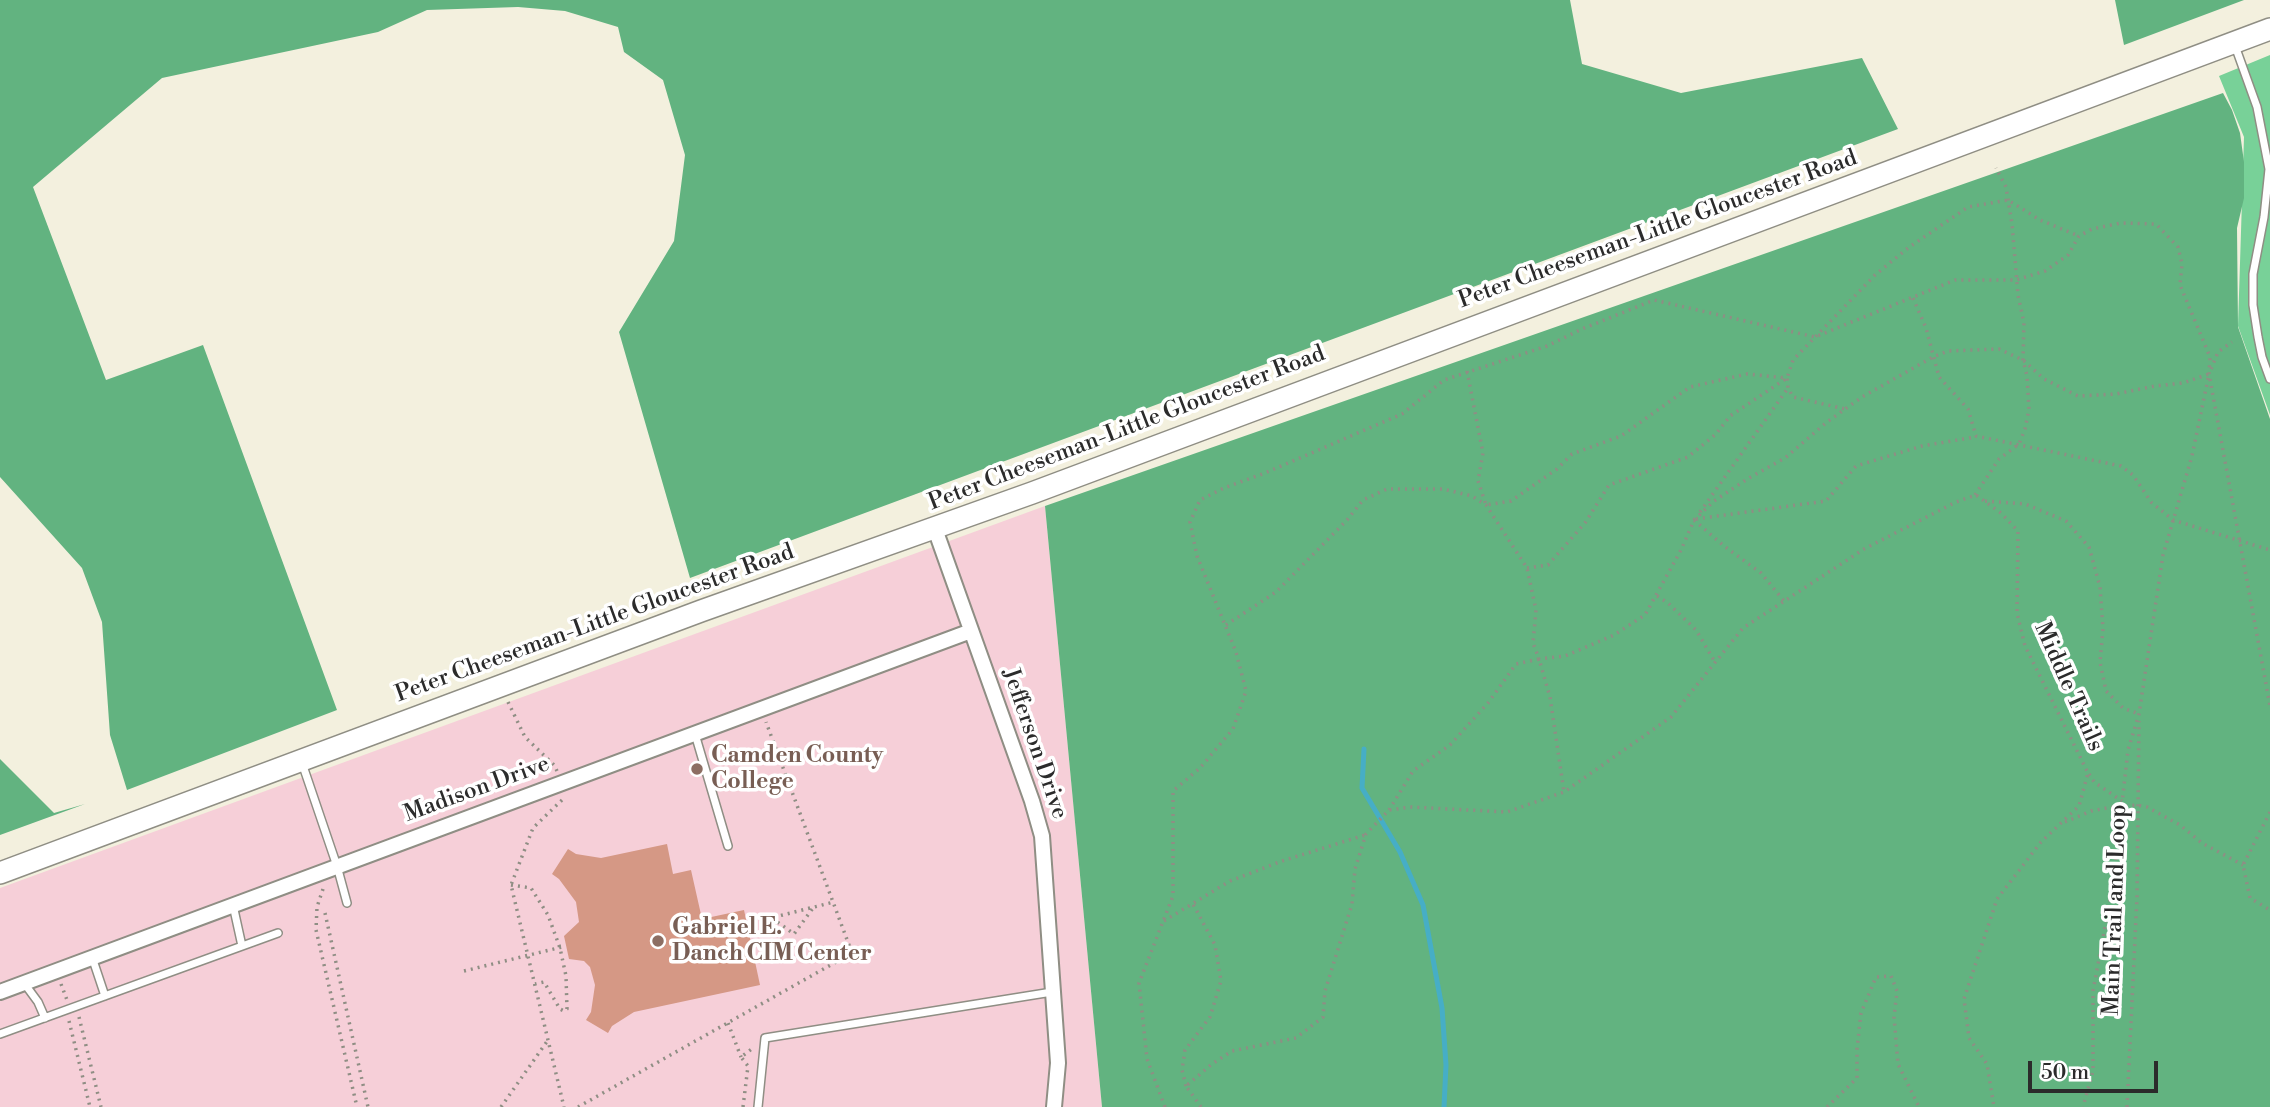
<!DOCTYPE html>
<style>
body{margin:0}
#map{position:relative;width:2270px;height:1107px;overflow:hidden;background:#f3f0de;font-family:"Libre Bodoni",serif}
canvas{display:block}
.scale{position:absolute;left:2028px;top:1061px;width:130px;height:32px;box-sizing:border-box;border:4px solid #2b2b2b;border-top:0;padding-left:9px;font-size:21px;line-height:24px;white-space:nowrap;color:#2b2b2b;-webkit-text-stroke:5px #fff;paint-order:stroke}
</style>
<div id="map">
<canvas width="2270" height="1107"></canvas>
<div class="scale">50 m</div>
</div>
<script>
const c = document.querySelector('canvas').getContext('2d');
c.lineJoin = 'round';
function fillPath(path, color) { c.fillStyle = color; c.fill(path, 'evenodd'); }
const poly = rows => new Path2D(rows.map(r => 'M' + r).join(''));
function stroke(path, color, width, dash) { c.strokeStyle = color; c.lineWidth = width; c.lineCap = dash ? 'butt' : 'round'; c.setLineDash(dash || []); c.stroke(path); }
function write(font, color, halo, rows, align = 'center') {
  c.font = font + ' "Libre Bodoni",serif'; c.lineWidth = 7; c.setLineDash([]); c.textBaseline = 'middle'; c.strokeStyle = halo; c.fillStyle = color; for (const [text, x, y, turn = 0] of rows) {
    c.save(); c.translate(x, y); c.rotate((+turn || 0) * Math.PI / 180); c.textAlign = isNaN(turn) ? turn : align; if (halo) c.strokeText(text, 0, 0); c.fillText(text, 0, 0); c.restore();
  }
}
const built = poly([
 [1045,506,1102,1107,0,1107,0,888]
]);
const green = poly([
 [2270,55,2270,415,2238,326,2244,137,2219,76]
]);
const forest = poly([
 [0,0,1570,0,1582,64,1681,93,1862,58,1898,129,690,578,619,332,674,241,685,155,663,80,624,52,618,27,565,11,518,7,427,10,378,32,162,78,33,187,106,380,203,345,337,710,127,790,110,735,102,622,82,568,0,477],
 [2115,0,2244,0,2124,45],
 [2223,93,2232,110,2240,133,2244,162,2244,198,2237,228,2238,327,2270,419,2270,1107,1102,1107,1045,506],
 [0,759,54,813,85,804,0,835]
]);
const stream = poly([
 [1364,749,1362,788,1400,852,1423,905,1442,1008,1446,1065,1444,1107]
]);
const building = poly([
 [667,844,673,874,691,870,702,919,744,910,760,985,634,1012,612,1026,608,1033,586,1020,591,1012,595,985,590,967,584,961,569,959,564,936,579,922,576,902,559,879,552,874,568,849,576,854,601,858]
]);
const path = poly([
 [1913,298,1926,328,1939,377,1968,409,1976,436,2121,466,2133,475,2151,502,2173,520,2270,550],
 [2211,369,2218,352,2232,342],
 [1467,371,1483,453,1478,481,1486,505,1511,501,1557,469,1572,454,1621,436,1690,387,1747,374,1787,378,1788,388,1793,397,1845,409],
 [1975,495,1999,459,2019,444,2025,429,2029,409,2027,376,2023,360,2024,323,2018,295,2012,224,2006,187,1996,168],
 [1985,501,2025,504,2066,521,2089,547,2100,587,2103,629,2100,662,2106,691,2123,708,2139,714],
 [1700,512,1788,388],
 [1696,519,1826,501,1856,466,1922,446,1975,437],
 [1694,520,1714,501,1749,478,1785,458,1827,422,1862,397,1933,357,1948,351,1999,349,2023,360,2044,379,2078,396,2116,394,2155,386,2183,383,2209,374,2192,456,2163,555,2139,714,2128,750,2113,884,2093,991,2093,1071,2083,1107],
 [1694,520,1724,546,1761,573,1784,601],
 [1527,568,1548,565,1585,523,1609,485,1688,457,1716,434,1730,416,1787,378,1793,360,1875,275,1908,248,1968,207,2008,200,2040,220,2079,236],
 [1657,596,1668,603,1696,630,1715,662],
 [1226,625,1276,592,1347,520,1363,500,1387,489,1443,489,1472,496,1486,505,1527,568,1536,610,1533,643,1539,659,1565,656,1614,635,1645,615,1681,550,1695,518],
 [508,702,525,737,554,765,557,771],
 [2089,774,2094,782,2122,801],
 [562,800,533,828,511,885,564,1107],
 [1389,810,1413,771,1450,745,1488,703,1516,664,1539,659,1550,697,1564,792],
 [2270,812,2243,865,2250,898,2270,910],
 [2065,822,2091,811,2107,808,2137,805,2147,807,2180,825,2202,843,2243,865],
 [511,885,531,888,548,915,560,948,566,976,567,1009,564,1011,560,1009,544,982,535,984],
 [323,889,317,907,316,930,357,1107],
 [325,913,368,1107],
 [772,918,794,934,813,908],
 [1164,921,1230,881,1282,861,1365,835],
 [747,924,834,902],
 [464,971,566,946],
 [61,984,67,1000],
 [79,1017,101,1107],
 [69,1021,90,1107],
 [728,1023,741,1057],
 [1186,1086,1182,1070,1185,1050,1210,1017,1221,981,1215,945,1193,904],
 [501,1107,548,1040],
 [578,1107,852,953,766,722],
 [743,1107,748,1066,741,1057,753,1048],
 [1165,1107,1147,1059,1139,983,1173,896,1173,791,1200,768,1233,729,1246,691,1236,652,1197,556,1190,522,1200,500,1224,488,1265,473,1402,414,1444,380,1547,346,1582,329,1654,300,1815,337,1955,280,2016,280,2045,271,2068,255,2079,236,2092,229,2121,223,2156,224,2178,247,2182,264,2180,285,2210,357,2209,374,2270,706],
 [1201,1107,1186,1086,1212,1064,1232,1051,1296,1038,1323,1017,1325,991,1352,904,1355,869,1366,834,1389,810,1410,807,1507,812,1564,792,1671,717,1743,628,1864,549,1956,502,1976,495,2001,513,2018,531,2017,613,2025,646,2088,773,2079,806,2041,842,1997,899,1964,999,1969,1038,1987,1064,1994,1107],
 [1827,1107,1857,1078,1857,1049,1861,1013,1876,977,1891,976,1897,991,1894,1017,1898,1064,1919,1107],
 [2127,1107,2137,897,2139,721]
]);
const lane = poly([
 [2234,43,2257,107,2269,169,2264,217,2253,274,2253,305,2258,337,2262,357,2270,379],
 [695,734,728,846],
 [302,763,337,866,347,903],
 [233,905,242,946],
 [92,957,105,996],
 [24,983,38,1002,45,1018],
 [0,1034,278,933],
 [758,1107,765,1038,1052,992]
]);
const street = poly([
 [935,529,1032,801,1042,836,1058,1063,1054,1107],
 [0,992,971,631]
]);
const secondary = poly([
 [0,873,701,611,1032,493,2270,29]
]);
const markers = [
 [697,769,7,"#8d6e63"],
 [658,941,7,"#8d6e63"]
];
const streetNames = [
 ["Peter Cheeseman-Little Gloucester Road",1658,230,-20],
 ["Peter Cheeseman-Little Gloucester Road",1127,429,-21],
 ["Peter Cheeseman-Little Gloucester Road",595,624,-20],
 ["Middle Trails",2068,687,66],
 ["Jefferson Drive",1034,744,71],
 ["Madison Drive",477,790,-20],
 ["Main Trail and Loop",2116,910,-88]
];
const educationNames = [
 ["Camden County",711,756],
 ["College",711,782],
 ["Gabriel E.",672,928],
 ["Danch CIM Center",672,954]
];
fillPath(built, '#f6cfd8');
fillPath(green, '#78d198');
fillPath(forest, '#62b380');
stroke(stream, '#46aec6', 5);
fillPath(building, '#d59885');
stroke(lane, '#8f8e84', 10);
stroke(street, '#8f8e84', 18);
stroke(secondary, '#8f8e84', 24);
stroke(path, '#8f8e84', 3.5, [2, 5]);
stroke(lane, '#fff', 7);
stroke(street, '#fff', 14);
stroke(secondary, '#fff', 21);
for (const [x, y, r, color] of markers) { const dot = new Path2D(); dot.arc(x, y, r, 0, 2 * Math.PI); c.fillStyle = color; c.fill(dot); stroke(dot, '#fff', 2.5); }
write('23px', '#2b2b2b', '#fff', streetNames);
write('bold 23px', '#785e54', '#fff', educationNames, 'left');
</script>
